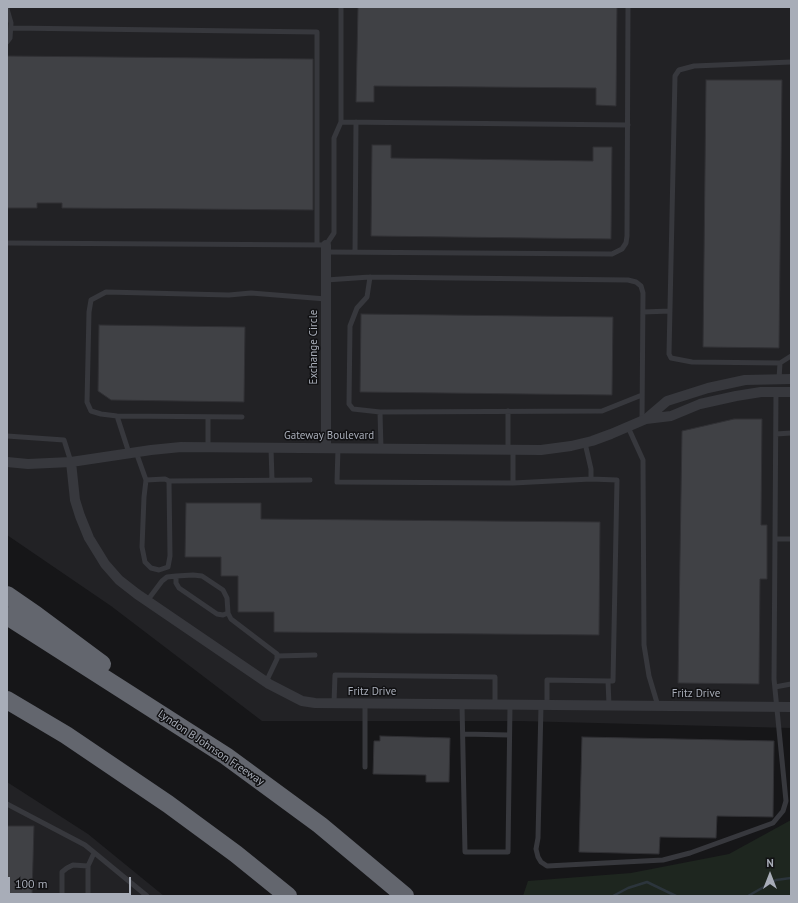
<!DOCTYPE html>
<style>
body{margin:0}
#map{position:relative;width:798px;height:903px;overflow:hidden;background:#161618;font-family:"PT Sans",sans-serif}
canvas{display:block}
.frame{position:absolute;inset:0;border:8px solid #a8adb8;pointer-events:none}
.north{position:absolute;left:750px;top:855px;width:40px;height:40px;-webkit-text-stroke:3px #111113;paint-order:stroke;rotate:0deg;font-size:11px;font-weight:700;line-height:16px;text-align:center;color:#a8adb8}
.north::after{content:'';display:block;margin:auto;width:14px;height:18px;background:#a8adb8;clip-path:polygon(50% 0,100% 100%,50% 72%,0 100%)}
.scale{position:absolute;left:8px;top:877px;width:123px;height:18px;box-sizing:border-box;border:2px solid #a8adb8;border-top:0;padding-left:5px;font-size:12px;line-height:14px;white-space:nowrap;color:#a8adb8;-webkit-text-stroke:3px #111113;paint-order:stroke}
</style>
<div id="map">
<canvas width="798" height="903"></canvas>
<div class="frame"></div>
<div class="north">N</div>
<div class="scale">100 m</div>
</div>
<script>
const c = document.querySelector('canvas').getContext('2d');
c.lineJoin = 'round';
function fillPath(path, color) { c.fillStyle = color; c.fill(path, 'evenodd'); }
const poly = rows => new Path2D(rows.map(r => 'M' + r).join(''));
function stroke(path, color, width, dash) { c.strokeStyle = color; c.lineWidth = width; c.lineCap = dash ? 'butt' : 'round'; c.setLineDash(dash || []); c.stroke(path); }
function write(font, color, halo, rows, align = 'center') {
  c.font = font + ' "PT Sans",sans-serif'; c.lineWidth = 3; c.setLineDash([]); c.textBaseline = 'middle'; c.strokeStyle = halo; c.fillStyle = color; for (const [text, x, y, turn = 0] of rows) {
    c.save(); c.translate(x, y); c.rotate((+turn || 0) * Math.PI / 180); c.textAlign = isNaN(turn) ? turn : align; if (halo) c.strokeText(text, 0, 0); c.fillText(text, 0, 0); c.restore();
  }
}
const built = poly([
 [7,7,791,7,791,728,519,721,262,721,111,606,7,535],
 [7,782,88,834,164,896,7,896]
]);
const green = poly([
 [791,820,791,896,523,896,528,881,631,873,729,854]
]);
const stream = poly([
 [613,896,628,888,647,882,676,896],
 [748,896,776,880,791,878]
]);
const building = poly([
 [358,7,617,7,616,106,596,105,596,88,374,86,374,102,356,102,358,7],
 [7,56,313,59,313,210,62,208,62,203,37,203,37,208,7,208,7,56],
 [706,80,782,80,779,348,703,347,706,80],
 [372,145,391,145,391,158,593,161,593,147,612,147,611,239,371,236,372,145],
 [361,314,613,317,612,395,360,392,361,314],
 [99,325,245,327,244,402,111,400,98,391,99,325],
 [734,419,762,419,761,525,767,525,767,579,760,579,759,684,678,683,682,431,734,419],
 [186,503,261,503,261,519,600,522,599,635,274,632,274,612,238,612,238,576,221,576,221,557,185,557,186,503],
 [380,736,450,738,449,782,426,782,426,775,373,774,374,741,380,741,380,736],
 [582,737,774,741,773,817,717,816,716,838,660,837,659,854,579,852,582,737],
 [7,826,34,826,32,896,7,896,7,826]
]);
const service = poly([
 [7,9,11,23,10,38,7,42],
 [11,28,317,32,317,245],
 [791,62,694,66,679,70,675,76,669,354,671,358,692,362,780,363,791,356],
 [341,122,341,7],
 [7,243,326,245,334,233,334,138,341,122,628,125],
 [326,252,612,254,622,249,626,243,627,236,628,7],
 [355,252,356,122],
 [370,277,367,297,357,308,350,326,349,404,353,409,380,412],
 [326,280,370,277,628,280,636,282,641,286,643,293,642,421],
 [643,312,670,311],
 [779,379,780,363],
 [117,416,129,453],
 [242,417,117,416,101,414,91,411,87,402,89,312,91,300,106,292,229,295,251,293,326,299],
 [208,418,208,447],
 [628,427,643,460,644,645,649,676,658,706],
 [776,434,791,433],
 [7,436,64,440,71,462],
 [271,448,272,480],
 [338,448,337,482,513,483,513,450],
 [381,449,380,412,602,411,642,395],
 [508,450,508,411],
 [136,452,146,480,144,497,142,547,145,562,151,568,159,570,168,567,170,556,169,481,165,479,146,480],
 [591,479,617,480,613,681,608,681],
 [169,481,310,480],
 [513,483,591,479,591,469,585,443],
 [775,539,791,539],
 [176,576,176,583,179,588,217,614,223,615,228,613],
 [147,601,162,581,167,577,176,576,193,575,202,576,223,590,227,598,228,613,231,619,277,654,277,659,266,682],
 [277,656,315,655],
 [775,687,791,684],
 [334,703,335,675,495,677,495,705],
 [365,704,365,767],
 [462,704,465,852,508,852,510,705],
 [541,705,538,838,536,849,538,857,541,862,547,866,663,860,690,853,773,823,783,811,786,801,774,679,776,392],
 [547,705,547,680,608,681,609,705],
 [464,734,509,735],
 [7,804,85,845,147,896],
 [62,896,62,872,67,868,73,865,88,866],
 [88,896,88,866,94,853]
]);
const minor = poly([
 [326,245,326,448],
 [646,419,667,401,708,388,745,380,791,379],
 [7,462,28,464,71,462,151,450,181,447,541,450,571,446,592,441,611,434,646,419,671,416,700,404,736,396,761,392,791,392],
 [71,462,75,500,80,516,89,538,105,564,119,580,137,594,269,684,302,701,315,703,791,707]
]);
const motorway = poly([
 [7,595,36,615,102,664],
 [7,616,226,756,320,825,405,896],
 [7,700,66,735,168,804,236,854,288,896]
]);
const streetNames = [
 ["Exchange Circle",314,347,-90],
 ["Gateway Boulevard",329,436],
 ["Fritz Drive",372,692],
 ["Fritz Drive",696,694],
 ["Lyndon B Johnson Freeway",211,748,34]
];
fillPath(built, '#222225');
fillPath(green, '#1e261f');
stroke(stream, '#2c353c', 2.5);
fillPath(building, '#404145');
stroke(building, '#303034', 1);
stroke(service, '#37383d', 5);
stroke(minor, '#37383d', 10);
stroke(motorway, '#63666e', 18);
write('11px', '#a8adb8', '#111113', streetNames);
</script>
